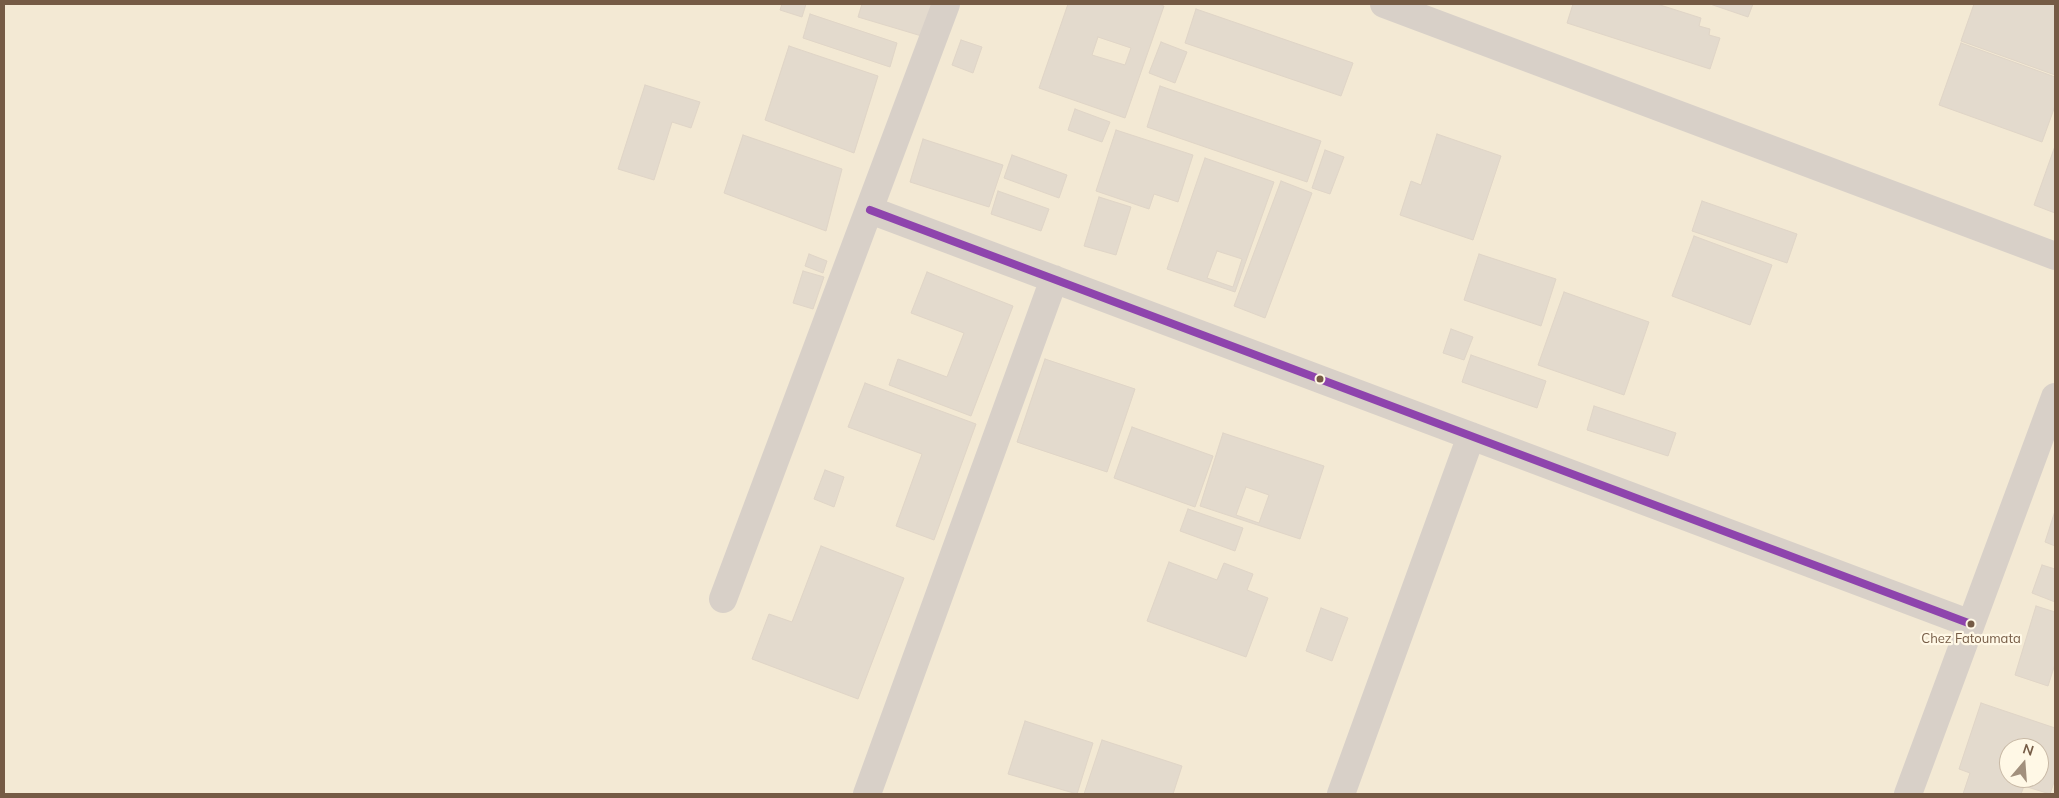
<!DOCTYPE html>
<style>
body{margin:0}
#map{position:relative;width:2059px;height:798px;overflow:hidden;background:#f7f2e5;font-family:Mulish,sans-serif}
canvas{display:block}
.frame{position:absolute;inset:0;border:5px solid #755b45;pointer-events:none}
.north{position:absolute;left:1999px;top:738px;width:50px;height:50px;box-sizing:border-box;background:#fff8e6;border:1px solid #c8b9a6;border-radius:50%;rotate:18deg;font-size:14px;font-weight:700;line-height:20px;text-align:center;color:#755b45}
.north::after{content:'';display:block;margin:auto;width:18px;height:22px;background:#a2907d;clip-path:polygon(50% 0,100% 100%,50% 72%,0 100%)}
</style>
<div id="map">
<canvas width="2059" height="798"></canvas>
<div class="frame"></div>
<div class="north">N</div>
</div>
<script>
const c = document.querySelector('canvas').getContext('2d');
c.lineJoin = 'round';
function fillPath(path, color) { c.fillStyle = color; c.fill(path, 'evenodd'); }
const poly = rows => new Path2D(rows.map(r => 'M' + r).join(''));
function stroke(path, color, width, dash) { c.strokeStyle = color; c.lineWidth = width; c.lineCap = dash ? 'butt' : 'round'; c.setLineDash(dash || []); c.stroke(path); }
function write(font, color, halo, rows, align = 'center') {
  c.font = font + ' Mulish,sans-serif'; c.lineWidth = 4.5; c.setLineDash([]); c.textBaseline = 'middle'; c.strokeStyle = halo; c.fillStyle = color; for (const [text, x, y, turn = 0] of rows) {
    c.save(); c.translate(x, y); c.rotate((+turn || 0) * Math.PI / 180); c.textAlign = isNaN(turn) ? turn : align; if (halo) c.strokeText(text, 0, 0); c.fillText(text, 0, 0); c.restore();
  }
}
const residential = poly([
 [4,4,2055,4,2055,794,4,794],
 [2009,748,2039,748,2039,778,2009,778]
]);
const building = poly([
 [782,4,806,4,802,17,780,10,782,4],
 [862,4,937,4,925,37,858,17,862,4],
 [1068,4,1157,4,1164,6,1125,118,1039,88,1068,4],
 [1098,37,1131,48,1125,65,1092,55,1098,37],
 [1573,4,1657,4,1701,18,1699,26,1710,29,1709,35,1720,38,1710,69,1567,23,1573,4],
 [1710,4,1753,4,1748,17,1710,4],
 [1974,4,2055,4,2055,75,1961,41,1974,4],
 [1196,9,1353,63,1341,96,1185,43,1196,9],
 [810,14,897,43,890,67,803,38,810,14],
 [961,40,982,47,973,73,952,65,961,40],
 [1161,42,1187,52,1175,83,1149,73,1161,42],
 [1961,43,2055,77,2055,106,2042,142,1939,105,1961,43],
 [789,46,878,76,854,153,765,120,789,46],
 [645,85,700,102,691,128,672,122,654,180,618,169,645,85],
 [1160,86,1321,141,1307,182,1147,127,1160,86],
 [1075,109,1110,122,1102,142,1068,130,1075,109],
 [1116,130,1193,155,1178,202,1154,194,1149,209,1096,191,1116,130],
 [1437,134,1501,156,1473,240,1400,215,1411,181,1421,185,1437,134],
 [743,135,842,169,826,231,724,193,743,135],
 [923,139,1003,165,989,207,910,182,923,139],
 [2055,146,2055,213,2034,205,2055,146],
 [1325,150,1344,157,1330,194,1312,188,1325,150],
 [1012,155,1067,175,1059,198,1004,178,1012,155],
 [1205,158,1274,182,1235,292,1167,269,1205,158],
 [1217,251,1242,259,1233,287,1207,278,1217,251],
 [1281,181,1312,193,1265,318,1234,306,1281,181],
 [998,191,1049,209,1041,231,991,214,998,191],
 [1099,197,1131,207,1116,255,1084,246,1099,197],
 [1702,201,1797,234,1787,263,1692,231,1702,201],
 [1694,236,1772,265,1750,325,1672,296,1694,236],
 [809,254,827,261,823,273,805,266,809,254],
 [1479,254,1556,279,1541,326,1464,300,1479,254],
 [803,271,824,277,813,309,793,303,803,271],
 [927,272,1013,306,971,416,889,385,898,359,947,377,964,333,911,313,927,272],
 [1564,292,1649,322,1624,395,1538,365,1564,292],
 [1451,329,1473,337,1464,360,1443,353,1451,329],
 [1471,355,1546,381,1537,408,1462,382,1471,355],
 [1045,359,1135,389,1107,472,1017,442,1045,359],
 [865,383,976,424,934,540,896,526,922,454,848,427,865,383],
 [1594,406,1676,433,1668,456,1587,430,1594,406],
 [1132,427,1213,456,1195,507,1114,478,1132,427],
 [1223,433,1324,466,1300,539,1200,506,1223,433],
 [1246,487,1269,495,1259,523,1236,515,1246,487],
 [825,470,844,477,834,507,814,499,825,470],
 [1188,509,1243,528,1235,551,1180,531,1188,509],
 [2055,511,2055,546,2045,542,2055,511],
 [821,546,904,578,858,699,752,659,769,614,792,622,821,546],
 [1169,562,1217,580,1224,563,1253,574,1247,590,1268,598,1246,657,1147,621,1169,562],
 [2042,565,2055,569,2055,602,2032,593,2042,565],
 [2036,606,2055,612,2055,664,2048,686,2015,675,2036,606],
 [1321,608,1348,618,1332,661,1306,651,1321,608],
 [1981,703,2055,728,2055,779,2050,794,2024,786,2021,794,1963,794,1970,773,1959,769,1981,703],
 [2009,748,2039,748,2039,778,2009,778,2009,748],
 [1025,721,1093,743,1077,794,1008,774,1025,721],
 [1102,740,1182,766,1173,794,1084,794,1102,740]
]);
const minor = poly([
 [1384,4,2055,256],
 [870,210,1971,624],
 [723,599,946,4],
 [867,794,1054,279],
 [1341,794,1471,436],
 [1908,794,2055,397]
]);
const bus1 = poly([
 [870,210,1971,624]
]);
const markers = [
 [1320,379,4.5,"#755b45"],
 [1971,624,4.5,"#755b45"]
];
const busNames = [
 ["Chez Fatoumata",1971,639]
];
fillPath(residential, '#f3e9d4');
fillPath(building, '#e3dacd');
stroke(building, '#e0d5c7', 1);
stroke(minor, '#d8d0c8', 28);
stroke(bus1, '#8e44ad', 8);
for (const [x, y, r, color] of markers) { const dot = new Path2D(); dot.arc(x, y, r, 0, 2 * Math.PI); c.fillStyle = color; c.fill(dot); stroke(dot, '#fff8e6', 2); }
write('13px', '#755b45', '#fff8e6', busNames);
</script>
